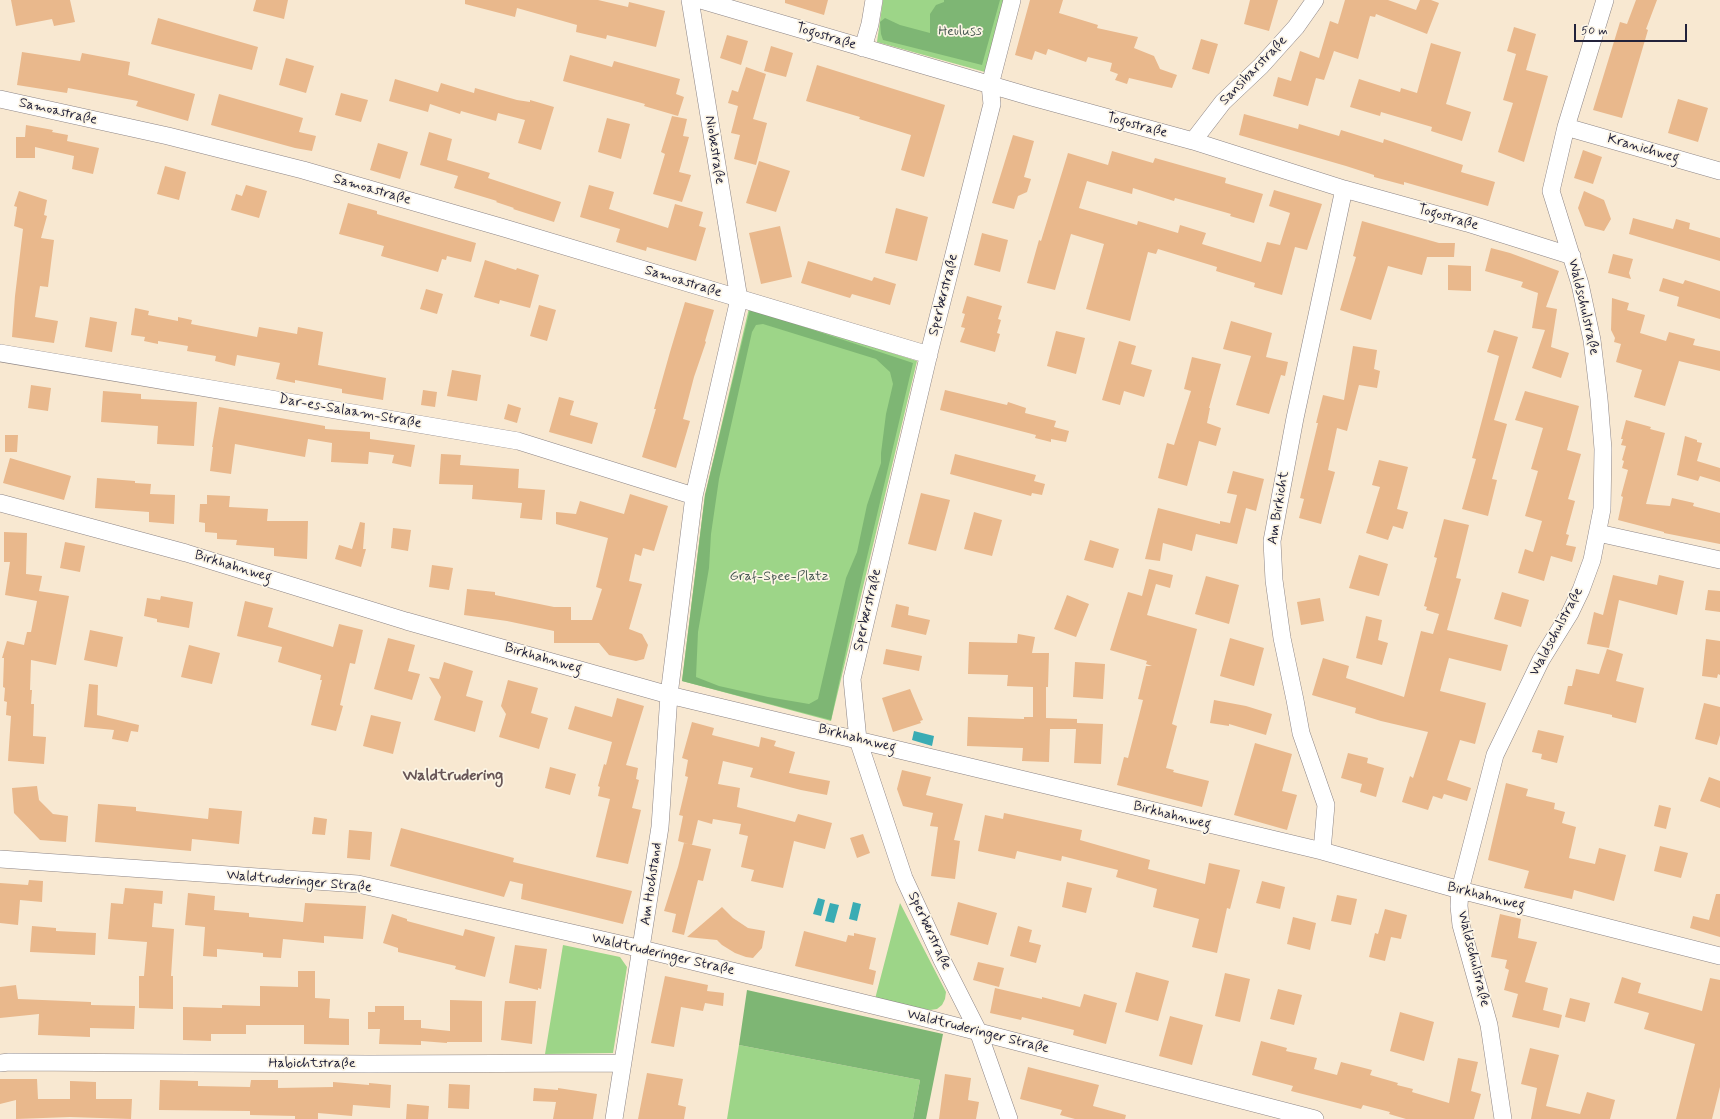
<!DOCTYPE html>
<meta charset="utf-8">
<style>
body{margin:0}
#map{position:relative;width:1720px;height:1119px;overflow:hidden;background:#f8e8d1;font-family:Mynerve,sans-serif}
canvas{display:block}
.scale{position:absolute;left:1574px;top:24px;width:113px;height:18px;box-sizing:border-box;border:2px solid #22223b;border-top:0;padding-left:5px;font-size:12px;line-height:14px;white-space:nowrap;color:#22223b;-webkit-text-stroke:3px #fcf5e5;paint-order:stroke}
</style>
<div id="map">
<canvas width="1720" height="1119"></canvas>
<div class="scale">50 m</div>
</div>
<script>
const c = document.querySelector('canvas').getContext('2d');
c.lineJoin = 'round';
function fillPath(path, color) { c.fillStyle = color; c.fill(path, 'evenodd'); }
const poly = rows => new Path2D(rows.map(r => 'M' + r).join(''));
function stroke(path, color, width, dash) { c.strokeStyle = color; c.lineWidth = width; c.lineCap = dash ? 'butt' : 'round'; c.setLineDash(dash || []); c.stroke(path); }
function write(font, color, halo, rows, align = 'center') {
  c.font = font + ' Mynerve,sans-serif'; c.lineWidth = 3.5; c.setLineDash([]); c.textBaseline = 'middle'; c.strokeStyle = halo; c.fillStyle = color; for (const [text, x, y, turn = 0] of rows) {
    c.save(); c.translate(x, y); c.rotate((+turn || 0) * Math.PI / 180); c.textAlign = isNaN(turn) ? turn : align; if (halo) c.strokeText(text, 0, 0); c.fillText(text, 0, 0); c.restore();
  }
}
const green = poly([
 [883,0,1004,0,985,72,877,42],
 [749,308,917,361,831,721,682,681,705,495],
 [900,903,946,992,945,999,942,1005,937,1009,930,1010,875,999],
 [563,945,620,957,627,967,613,1053,545,1054],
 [739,1045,920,1080,913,1119,727,1119]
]);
const forest = poly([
 [944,0,1000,0,982,65,883,40,881,34,880,22,885,18,900,25,930,33,930,14,936,5,944,2],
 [750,309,913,363,858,595,831,720,682,681,705,495],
 [763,324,876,359,890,372,893,384,886,414,881,453,881,463,867,505,857,552,846,578,818,699,809,704,768,697,719,686,696,677,698,632,709,568,711,534,719,479,752,332,756,325],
 [747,990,943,1034,926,1119,913,1119,920,1080,739,1045]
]);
const water = poly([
 [914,731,934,736,932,746,912,740],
 [818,898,825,900,821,916,813,914],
 [853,902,861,904,857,921,849,919],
 [830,903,839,905,834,923,825,921]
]);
const building = poly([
 [11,0,70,0,75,22,54,26,52,19,16,26],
 [256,0,288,0,284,19,253,11],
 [465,0,598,0,628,7,629,2,665,11,656,47,607,35,606,39,576,32,577,25,517,8,515,17,465,4],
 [785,0,828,0,824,15,785,3],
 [1030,0,1063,0,1059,13,1098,25,1097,28,1138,37,1134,48,1154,56,1160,69,1177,75,1172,88,1129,78,1127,84,1115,80,1118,74,1110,71,1112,63,1088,57,1086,62,1048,49,1046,55,1035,51,1032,60,1015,55],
 [1250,0,1278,0,1269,31,1244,24],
 [1345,0,1388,0,1416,10,1420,0,1431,0,1439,3,1427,34,1376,14,1375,17,1370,16,1358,59,1334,51,1324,80,1316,78,1308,106,1273,96,1278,77,1291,81,1300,51,1319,58,1330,21,1338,24],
 [1636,0,1657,0,1646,29,1648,30,1622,118,1593,110,1620,22,1627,24],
 [158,18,258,47,252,70,151,44],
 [1514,27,1536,34,1526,70,1548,76,1524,162,1498,152,1513,103,1503,100,1516,54,1507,51],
 [727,35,748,41,741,65,720,58],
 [1201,39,1218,44,1209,74,1192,69],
 [1431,43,1461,52,1446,104,1471,112,1462,141,1431,131,1432,127,1381,112,1380,116,1350,107,1359,79,1400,92,1401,88,1417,93],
 [771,46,793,53,786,77,764,71],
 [22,52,80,61,82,53,130,62,128,75,195,94,188,121,136,106,138,101,68,88,67,93,17,85],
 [570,55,612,67,614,61,680,79,676,94,684,97,678,116,644,106,645,104,563,81],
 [286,58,314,66,306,93,279,85],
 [817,65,945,105,924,177,901,170,911,135,859,119,860,117,806,101],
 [746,67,766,74,753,119,767,123,756,165,734,159,740,135,731,133,738,106,728,103,732,90,738,92],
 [395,79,438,92,441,83,474,93,475,88,517,100,530,102,530,100,554,107,541,150,518,143,525,120,498,113,496,121,461,111,460,114,430,104,428,112,389,101],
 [341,93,368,100,361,122,335,115],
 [219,94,303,118,299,132,316,136,312,151,295,148,211,125],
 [1678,99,1708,108,1698,142,1668,133],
 [1244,114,1298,129,1299,124,1339,136,1341,130,1383,143,1384,139,1463,165,1461,172,1495,182,1488,206,1404,182,1404,185,1374,177,1374,175,1346,166,1239,135],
 [672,116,687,119,683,136,689,137,679,172,691,175,682,202,653,194,665,154,661,152],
 [607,118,630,124,621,159,598,152],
 [26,125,53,130,52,132,68,135,67,141,99,148,93,174,72,169,74,156,35,147,35,158,16,158,16,137,25,137],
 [429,132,452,139,447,160,490,173,488,178,561,202,554,222,513,209,514,208,496,202,497,201,454,188,458,176,420,165],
 [1013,135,1034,141,1024,177,1031,179,1027,192,1018,196,1014,209,992,203],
 [378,143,408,152,400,179,370,170],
 [1583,150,1602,157,1593,184,1574,178],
 [1112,151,1153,163,1155,158,1226,178,1225,183,1263,194,1254,223,1230,216,1231,214,1175,198,1174,201,1133,188,1132,194,1087,181,1079,208,1137,225,1138,221,1178,233,1180,225,1206,233,1202,244,1261,262,1267,242,1280,245,1290,213,1269,206,1274,190,1322,204,1307,250,1295,247,1282,295,1254,287,1255,283,1216,271,1217,267,1158,249,1156,254,1148,252,1130,321,1086,309,1104,244,1071,234,1055,290,1027,283,1039,240,1041,241,1068,153,1108,165],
 [759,161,790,171,776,212,746,203],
 [165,166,186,172,179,200,157,194],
 [246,185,267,191,259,218,231,210,236,194,242,196],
 [589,185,614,192,609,209,668,228,675,204,703,212,699,226,706,228,696,261,647,247,646,251,616,242,620,229,580,217],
 [19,191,47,200,44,215,47,216,41,238,54,240,51,263,48,287,40,286,35,317,58,321,54,343,12,337,15,296,23,229,14,226,17,207,14,206],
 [1584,191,1604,200,1611,219,1604,231,1585,226,1578,208],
 [348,203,377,211,377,214,476,243,471,262,447,256,446,260,442,259,438,272,381,256,384,246,339,234],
 [896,208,928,217,917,261,885,253],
 [1633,218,1673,229,1676,219,1690,223,1689,229,1720,238,1720,261,1629,234],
 [1362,221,1439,243,1455,243,1454,257,1427,257,1422,275,1388,266,1371,320,1340,310,1356,257,1353,256],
 [780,226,792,277,761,284,749,233],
 [982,233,1008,240,1000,272,974,265],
 [1491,248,1510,253,1559,271,1546,307,1557,309,1551,347,1569,353,1561,378,1532,368,1545,330,1532,328,1538,293,1521,287,1523,282,1485,271],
 [1613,254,1633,259,1629,273,1631,279,1608,273],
 [485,260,516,270,517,268,539,275,530,308,500,300,499,304,474,297],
 [808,261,872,281,874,277,896,284,890,305,852,294,850,298,801,283],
 [1448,265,1471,266,1471,291,1448,290],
 [1663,278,1683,284,1685,280,1720,291,1720,319,1677,306,1679,297,1659,291],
 [426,289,443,294,437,314,420,309],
 [967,296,1002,306,998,319,1001,320,997,333,1000,334,995,352,960,342,965,328,961,327,965,314,962,313],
 [1612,298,1629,303,1627,310,1645,315,1640,333,1666,341,1669,332,1695,339,1693,345,1720,351,1720,371,1679,361,1665,406,1634,397,1642,370,1616,362,1621,344,1614,342,1615,338,1611,330],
 [685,302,714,310,705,341,706,342,694,377,683,419,690,421,676,468,642,457,656,409,654,409,670,352],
 [539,305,556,310,547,341,530,336],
 [135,308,149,311,148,315,178,321,178,317,192,320,191,324,257,337,259,327,297,334,298,327,323,332,318,365,386,378,383,400,342,393,342,389,295,380,295,383,276,379,280,363,237,355,235,366,215,361,216,356,187,351,188,346,158,341,158,344,144,341,145,337,131,335],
 [90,317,117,322,112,352,85,347],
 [1231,321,1272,333,1266,357,1288,362,1285,376,1281,375,1269,414,1236,405,1251,356,1223,349],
 [1494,330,1518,337,1494,420,1507,424,1492,479,1497,480,1488,516,1462,509,1476,459,1472,458,1499,356,1487,352],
 [1056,331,1085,338,1076,374,1047,366],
 [1119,341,1136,346,1131,364,1152,370,1144,397,1124,391,1120,405,1102,400],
 [1353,346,1377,350,1374,369,1380,371,1377,388,1359,385,1347,431,1337,428,1328,470,1335,472,1321,524,1299,518,1304,499,1300,498,1318,423,1316,423,1323,395,1344,400],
 [1192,357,1221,364,1209,408,1210,408,1207,423,1221,428,1216,446,1199,441,1187,486,1158,478,1167,443,1174,445,1191,391,1184,389],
 [452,370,481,375,477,401,447,396],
 [31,385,51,388,48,411,28,408],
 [423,390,437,392,435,407,421,405],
 [945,390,1007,405,1008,402,1026,408,1025,413,1056,421,1054,427,1069,431,1066,442,1051,439,1051,442,1035,438,1036,435,940,410],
 [103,391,141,394,141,399,197,402,194,446,157,444,158,426,101,422],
 [1525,391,1579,406,1567,450,1581,454,1568,499,1575,501,1566,534,1569,535,1566,545,1576,547,1572,562,1551,556,1544,581,1518,573,1525,549,1533,552,1542,521,1525,516,1538,471,1531,469,1543,428,1515,420],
 [559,397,574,401,570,415,598,423,592,444,549,432],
 [508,404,521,408,517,423,504,419],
 [219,407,325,426,325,429,370,432,370,439,415,445,411,467,392,463,394,455,369,452,368,464,331,462,332,443,308,439,305,457,235,444,231,474,210,471,213,447,212,447],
 [1626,420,1651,427,1650,429,1665,433,1646,504,1670,506,1672,498,1694,503,1693,506,1720,513,1720,544,1664,533,1664,532,1618,520,1623,497,1621,496,1628,470,1622,468,1624,461,1622,460,1626,446,1621,445,1623,439,1621,439],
 [5,435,18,435,17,452,5,452],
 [1685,436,1697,440,1697,442,1702,443,1697,461,1720,468,1720,482,1700,476,1698,481,1677,475],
 [441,454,461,455,460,465,519,469,518,488,545,490,542,520,520,518,522,503,472,499,473,485,439,484],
 [955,454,1036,475,1034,481,1045,484,1042,495,1032,493,1031,496,950,474],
 [10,458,71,476,64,500,3,483],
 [1379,460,1408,467,1397,509,1408,512,1403,529,1393,526,1388,540,1366,533,1380,487,1372,485],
 [1233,471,1264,479,1256,511,1246,508,1237,544,1196,534,1192,551,1163,543,1160,561,1145,559,1158,508,1220,524,1220,521,1230,523,1237,495,1227,493],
 [97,478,135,481,135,483,151,484,150,494,175,495,174,524,149,522,149,512,95,508],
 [921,493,950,500,936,551,908,544],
 [630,494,668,506,654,551,643,548,641,556,635,554,629,581,642,584,629,629,642,634,648,645,644,659,636,661,609,655,599,643,554,643,554,631,507,621,464,615,467,589,495,592,495,595,554,607,571,607,571,620,592,620,602,589,596,587,608,538,556,524,556,512,576,514,580,501,624,514],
 [207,495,230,496,229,507,268,509,267,521,308,521,307,559,274,556,274,548,236,545,237,540,217,539,217,533,205,532,205,523,199,522,200,504,207,504],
 [974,512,1002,520,992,556,964,549],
 [1444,519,1469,525,1456,578,1461,579,1447,630,1508,645,1501,671,1449,658,1440,691,1486,703,1475,744,1460,740,1447,780,1471,788,1467,801,1444,794,1442,799,1433,796,1428,810,1402,802,1410,776,1413,778,1428,732,1381,721,1355,713,1356,708,1312,695,1323,658,1349,666,1346,678,1404,697,1421,631,1433,634,1439,614,1426,610,1427,607,1424,606,1437,558,1434,557],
 [360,522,365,523,363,549,366,549,361,567,335,559,339,545,352,549],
 [393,528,411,530,408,551,391,548],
 [4,532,27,533,26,574,42,576,39,591,69,596,56,665,31,660,30,690,32,690,31,704,34,704,33,736,46,737,44,764,8,761,11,716,6,715,7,702,4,701,5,688,3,687,4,658,2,658,7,641,24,645,27,632,31,632,37,601,5,595,10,562,4,562],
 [1090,540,1119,549,1113,568,1084,560],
 [65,542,85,546,80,572,60,568],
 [1359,555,1388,564,1379,596,1349,588],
 [432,565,453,568,449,590,429,587],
 [1149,569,1173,575,1170,588,1156,584,1147,615,1197,629,1172,724,1177,726,1166,768,1174,770,1173,772,1209,781,1202,807,1117,785,1124,757,1128,758,1143,700,1138,699,1146,666,1152,666,1146,664,1147,661,1110,650,1128,592,1142,596],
 [1613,575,1657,585,1659,575,1684,581,1677,615,1619,600,1609,648,1587,644,1594,612,1603,615],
 [1206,576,1239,585,1229,624,1195,614],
 [1708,590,1720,591,1720,612,1705,610],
 [1502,592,1529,600,1521,627,1494,619],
 [1067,595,1089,604,1076,637,1054,629],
 [161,596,193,602,189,628,157,622,157,619,144,616,147,598,160,600],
 [1320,598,1324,621,1301,625,1297,602],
 [245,601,273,608,268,627,333,647,339,624,363,630,355,664,350,663,340,705,343,706,336,731,311,725,322,680,320,680,321,675,278,662,282,647,237,636],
 [896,604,909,607,908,615,930,620,926,635,891,627],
 [1366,616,1382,620,1378,640,1388,643,1382,665,1356,658],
 [90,630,123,637,117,667,84,660],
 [1018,634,1035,637,1032,653,1049,653,1048,687,1046,687,1046,718,1077,719,1077,723,1103,724,1101,764,1074,763,1076,729,1050,729,1049,762,1022,761,1023,748,967,746,968,717,1024,719,1024,717,1033,717,1033,687,1007,686,1008,675,968,674,969,642,1017,643],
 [388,638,415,645,408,671,420,674,412,700,374,689],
 [1230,638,1264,648,1254,686,1220,676],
 [1706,639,1720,641,1720,675,1718,674,1717,678,1702,676],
 [189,645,220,653,212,684,181,677],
 [886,649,922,656,919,671,883,664],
 [1607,649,1623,654,1616,681,1644,688,1636,723,1612,717,1612,715,1564,704,1568,686,1572,686,1576,669,1599,674],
 [444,662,473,671,466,696,483,701,475,732,434,720,441,697,429,677,439,679],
 [1075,662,1105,664,1103,699,1073,697],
 [508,680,538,688,531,713,548,718,539,749,499,737,506,714,501,706],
 [89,684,98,685,97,715,139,725,138,732,131,731,128,742,112,739,114,730,84,727],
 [910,689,923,720,920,721,921,723,893,732,882,698],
 [617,698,644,706,626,765,638,768,636,779,639,780,632,808,641,810,628,864,596,857,610,799,598,796,600,787,598,786,604,764,606,765,612,742,568,729,575,706,612,717],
 [1214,700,1246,706,1272,714,1266,735,1229,724,1229,726,1210,723],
 [1704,703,1720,707,1720,735,1717,745,1695,739],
 [371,715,401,722,393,754,363,746],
 [692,722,714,728,712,735,759,747,761,737,776,741,774,746,795,752,789,773,830,781,827,795,801,790,750,777,753,768,723,761,718,784,740,788,737,807,795,822,798,814,832,823,825,849,794,841,783,888,751,881,754,870,741,867,748,836,739,834,741,824,713,819,712,824,698,820,692,845,678,841,683,816,679,815,688,777,685,776,688,760,682,758],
 [1538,730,1564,736,1557,763,1541,759,1542,754,1532,752],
 [1255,743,1292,754,1282,791,1297,795,1287,830,1234,815],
 [1348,753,1368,758,1367,763,1384,768,1376,797,1360,792,1362,784,1341,778],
 [550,767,576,774,570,795,545,788],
 [902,770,931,777,926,795,963,804,954,840,960,841,955,879,931,876,938,827,930,826,933,813,903,806,897,789],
 [1709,777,1720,781,1720,808,1700,801],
 [1506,783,1528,789,1526,796,1555,803,1554,809,1565,812,1562,823,1576,827,1569,858,1595,864,1599,848,1626,855,1614,901,1574,890,1572,899,1524,888,1529,871,1488,860],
 [37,786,39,800,53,814,68,816,66,842,40,840,14,813,12,788],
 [98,804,136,807,136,811,208,819,209,808,242,811,239,844,192,839,191,851,95,842],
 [1659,805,1671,808,1666,829,1654,826],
 [1004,813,1082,830,1080,840,1150,860,1148,869,1205,884,1209,863,1240,870,1230,909,1227,908,1217,953,1192,947,1199,919,1153,907,1157,889,1116,877,1118,870,1062,856,1061,861,1017,851,1015,859,978,851,985,815,1003,819],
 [314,817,327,819,325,835,312,834],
 [401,828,514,858,513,862,632,891,623,924,521,899,523,884,510,881,504,897,390,866],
 [349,830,372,832,370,860,347,858],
 [863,834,870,853,857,858,850,838],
 [684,843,711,849,703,881,698,880,684,935,672,932,676,914,664,911,678,867],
 [1660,846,1688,853,1681,878,1654,871],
 [29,880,43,881,42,902,20,900,18,925,0,923,0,883,28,885],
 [1262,881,1285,887,1280,909,1256,903],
 [1067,882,1092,888,1086,913,1062,907],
 [125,888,163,891,162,904,154,903,152,927,174,929,171,976,173,976,173,1009,139,1008,139,976,144,976,147,942,108,939,111,903,123,904],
 [188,893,215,896,214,910,249,913,249,917,303,922,305,903,366,906,363,939,324,936,324,943,283,939,281,958,263,957,263,953,217,949,217,957,203,956,205,927,185,925],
 [1716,894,1720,894,1720,937,1690,928,1693,916,1709,920],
 [1337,895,1357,899,1351,925,1331,921],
 [958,902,997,913,988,945,950,935],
 [722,907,733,918,748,928,765,931,762,948,753,958,746,957,735,953,722,945,717,940,687,937],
 [1385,909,1407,915,1401,939,1391,937,1385,961,1369,957,1375,933,1378,934],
 [392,914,407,919,407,921,463,936,465,929,495,937,485,977,455,969,456,966,398,952,398,948,383,943],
 [1500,914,1521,919,1518,938,1537,942,1525,982,1548,988,1543,1010,1562,1015,1559,1028,1512,1017,1518,994,1504,990,1509,970,1505,968,1507,960,1491,957],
 [1293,917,1316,923,1310,950,1287,944],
 [32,926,56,928,56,931,96,933,95,955,30,952],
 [1018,926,1032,930,1029,942,1041,945,1036,963,1010,956],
 [804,931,846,942,848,935,854,936,854,933,876,938,869,969,876,971,873,985,795,966],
 [515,945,547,949,541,989,538,988,538,990,509,983],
 [978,962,1004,968,999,987,973,980],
 [298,971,315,971,315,998,330,999,329,1018,349,1019,349,1045,304,1044,304,1025,246,1025,246,1034,211,1034,211,1041,183,1040,183,1007,222,1008,222,1005,260,1006,260,986,298,987],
 [1136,972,1169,981,1158,1021,1125,1012],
 [1225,973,1250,979,1240,1022,1215,1016],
 [665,976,708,985,707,991,724,993,723,1006,705,1003,703,1011,681,1007,674,1047,651,1043],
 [1622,977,1641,983,1638,993,1702,1011,1710,978,1720,980,1720,1087,1712,1119,1676,1119,1695,1044,1644,1029,1649,1013,1614,1003],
 [16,985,18,999,91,1002,91,1005,135,1006,134,1029,90,1028,90,1037,38,1035,39,1014,0,1018,0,987],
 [995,988,1042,999,1042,997,1080,1007,1084,994,1117,1003,1106,1044,1073,1035,1074,1030,1022,1017,1021,1020,990,1013],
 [1278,989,1302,995,1294,1025,1270,1019],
 [1570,998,1590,1003,1585,1022,1565,1017],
 [450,1000,482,1001,482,1042,447,1042,447,1043,421,1041,421,1045,379,1044,380,1029,368,1029,368,1012,375,1012,375,1006,404,1006,404,1020,421,1020,421,1028,450,1031],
 [505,1001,536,1001,532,1044,501,1040],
 [1400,1012,1434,1022,1424,1061,1390,1051],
 [1170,1016,1203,1025,1192,1065,1159,1056],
 [1261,1041,1287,1048,1286,1051,1317,1058,1314,1069,1337,1075,1341,1062,1372,1070,1370,1075,1398,1083,1397,1085,1413,1089,1412,1092,1449,1103,1458,1058,1478,1062,1471,1091,1481,1094,1474,1119,1406,1119,1389,1114,1390,1112,1363,1105,1361,1109,1291,1091,1293,1086,1252,1075],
 [1530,1048,1559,1055,1546,1106,1580,1114,1587,1092,1615,1100,1610,1119,1531,1119,1537,1088,1521,1084],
 [1028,1067,1099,1085,1093,1106,1126,1115,1125,1119,1075,1119,1060,1115,1062,1110,1020,1099],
 [647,1073,683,1079,678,1105,686,1107,684,1119,638,1119],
 [945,1074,971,1078,968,1100,979,1102,976,1119,939,1119],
 [0,1079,37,1079,38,1099,70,1099,70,1081,96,1082,96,1099,132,1099,131,1119,70,1117,16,1119,16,1100,0,1104],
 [160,1080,198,1081,198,1086,250,1087,251,1080,278,1080,278,1088,333,1087,333,1082,369,1085,369,1083,391,1085,390,1108,353,1105,352,1116,318,1113,318,1119,295,1119,295,1116,250,1115,250,1111,159,1110],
 [449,1084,470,1085,469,1109,448,1108],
 [534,1088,558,1090,558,1088,597,1094,593,1119,553,1119,556,1102,533,1101],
 [407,1104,429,1106,428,1119,406,1119]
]);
const minor = poly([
 [701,0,1032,97,1193,141,1344,189,1467,223,1572,256],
 [863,48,870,24,874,0],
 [0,99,168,136,303,170,504,228,929,355],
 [1566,127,1720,171],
 [1193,141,1223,102,1261,66,1296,27,1315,0],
 [0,353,518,441,694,496],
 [0,503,186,553,406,621,669,695,1322,851,1460,890,1720,956],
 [1598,533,1720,560],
 [1322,851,1326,805,1301,733,1295,700,1282,638,1274,580,1272,541,1295,418,1344,189],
 [0,859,358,884,642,949,921,1017,1315,1119],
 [0,1063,9,1062,369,1064,623,1063],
 [614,1119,660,827,669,695,694,496,739,299,690,0],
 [1009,1119,978,1031,942,960,904,878,858,740,852,679,930,349,992,104,990,85,1012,0],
 [1503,1119,1489,1025,1461,925,1459,906,1460,890,1495,755,1541,660,1570,613,1581,590,1592,560,1602,509,1603,449,1599,399,1592,340,1580,284,1551,191,1566,127,1605,0]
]);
const parkNames = [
 ["Heuluss",960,32],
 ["Graf-Spee-Platz",779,577]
];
const streetNames = [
 ["Togostraße",826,37,17],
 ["Sansibarstraße",1254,71,-46],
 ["Samoastraße",58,112,13],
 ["Togostraße",1137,126,15],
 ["Kranichweg",1643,149,16],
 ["Niobestraße",714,150,81],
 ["Samoastraße",372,190,16],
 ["Togostraße",1448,218,16],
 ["Samoastraße",683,282,17],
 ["Sperberstraße",944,295,-76],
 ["Waldschulstraße",1583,307,77],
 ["Dar-es-Salaam-Straße",350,412,10],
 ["Am Birkicht",1279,508,-81],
 ["Birkhahnweg",233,567,17],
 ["Sperberstraße",868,610,-77],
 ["Waldschulstraße",1557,632,-62],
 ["Birkhahnweg",543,659,16],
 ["Birkhahnweg",857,739,14],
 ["Birkhahnweg",1172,816,14],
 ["Waldtruderinger Straße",299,882,5],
 ["Am Hochstand",652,884,-82],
 ["Birkhahnweg",1486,897,14],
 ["Sperberstraße",929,931,65],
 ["Waldtruderinger Straße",663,955,13],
 ["Waldschulstraße",1473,959,76],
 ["Waldtruderinger Straße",978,1032,14],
 ["Habichtstraße",312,1064]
];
const quarterNames = [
 ["Waldtrudering",453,777]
];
fillPath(green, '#9dd588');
fillPath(forest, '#7eb674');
fillPath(water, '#3aacb4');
fillPath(building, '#e9b88c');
stroke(minor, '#8d8586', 18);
stroke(minor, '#fff', 17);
write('14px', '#475852', '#fcf5e5', parkNames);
write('14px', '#22223b', '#fcf5e5', streetNames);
write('bold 16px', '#685657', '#fcf5e5', quarterNames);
</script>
